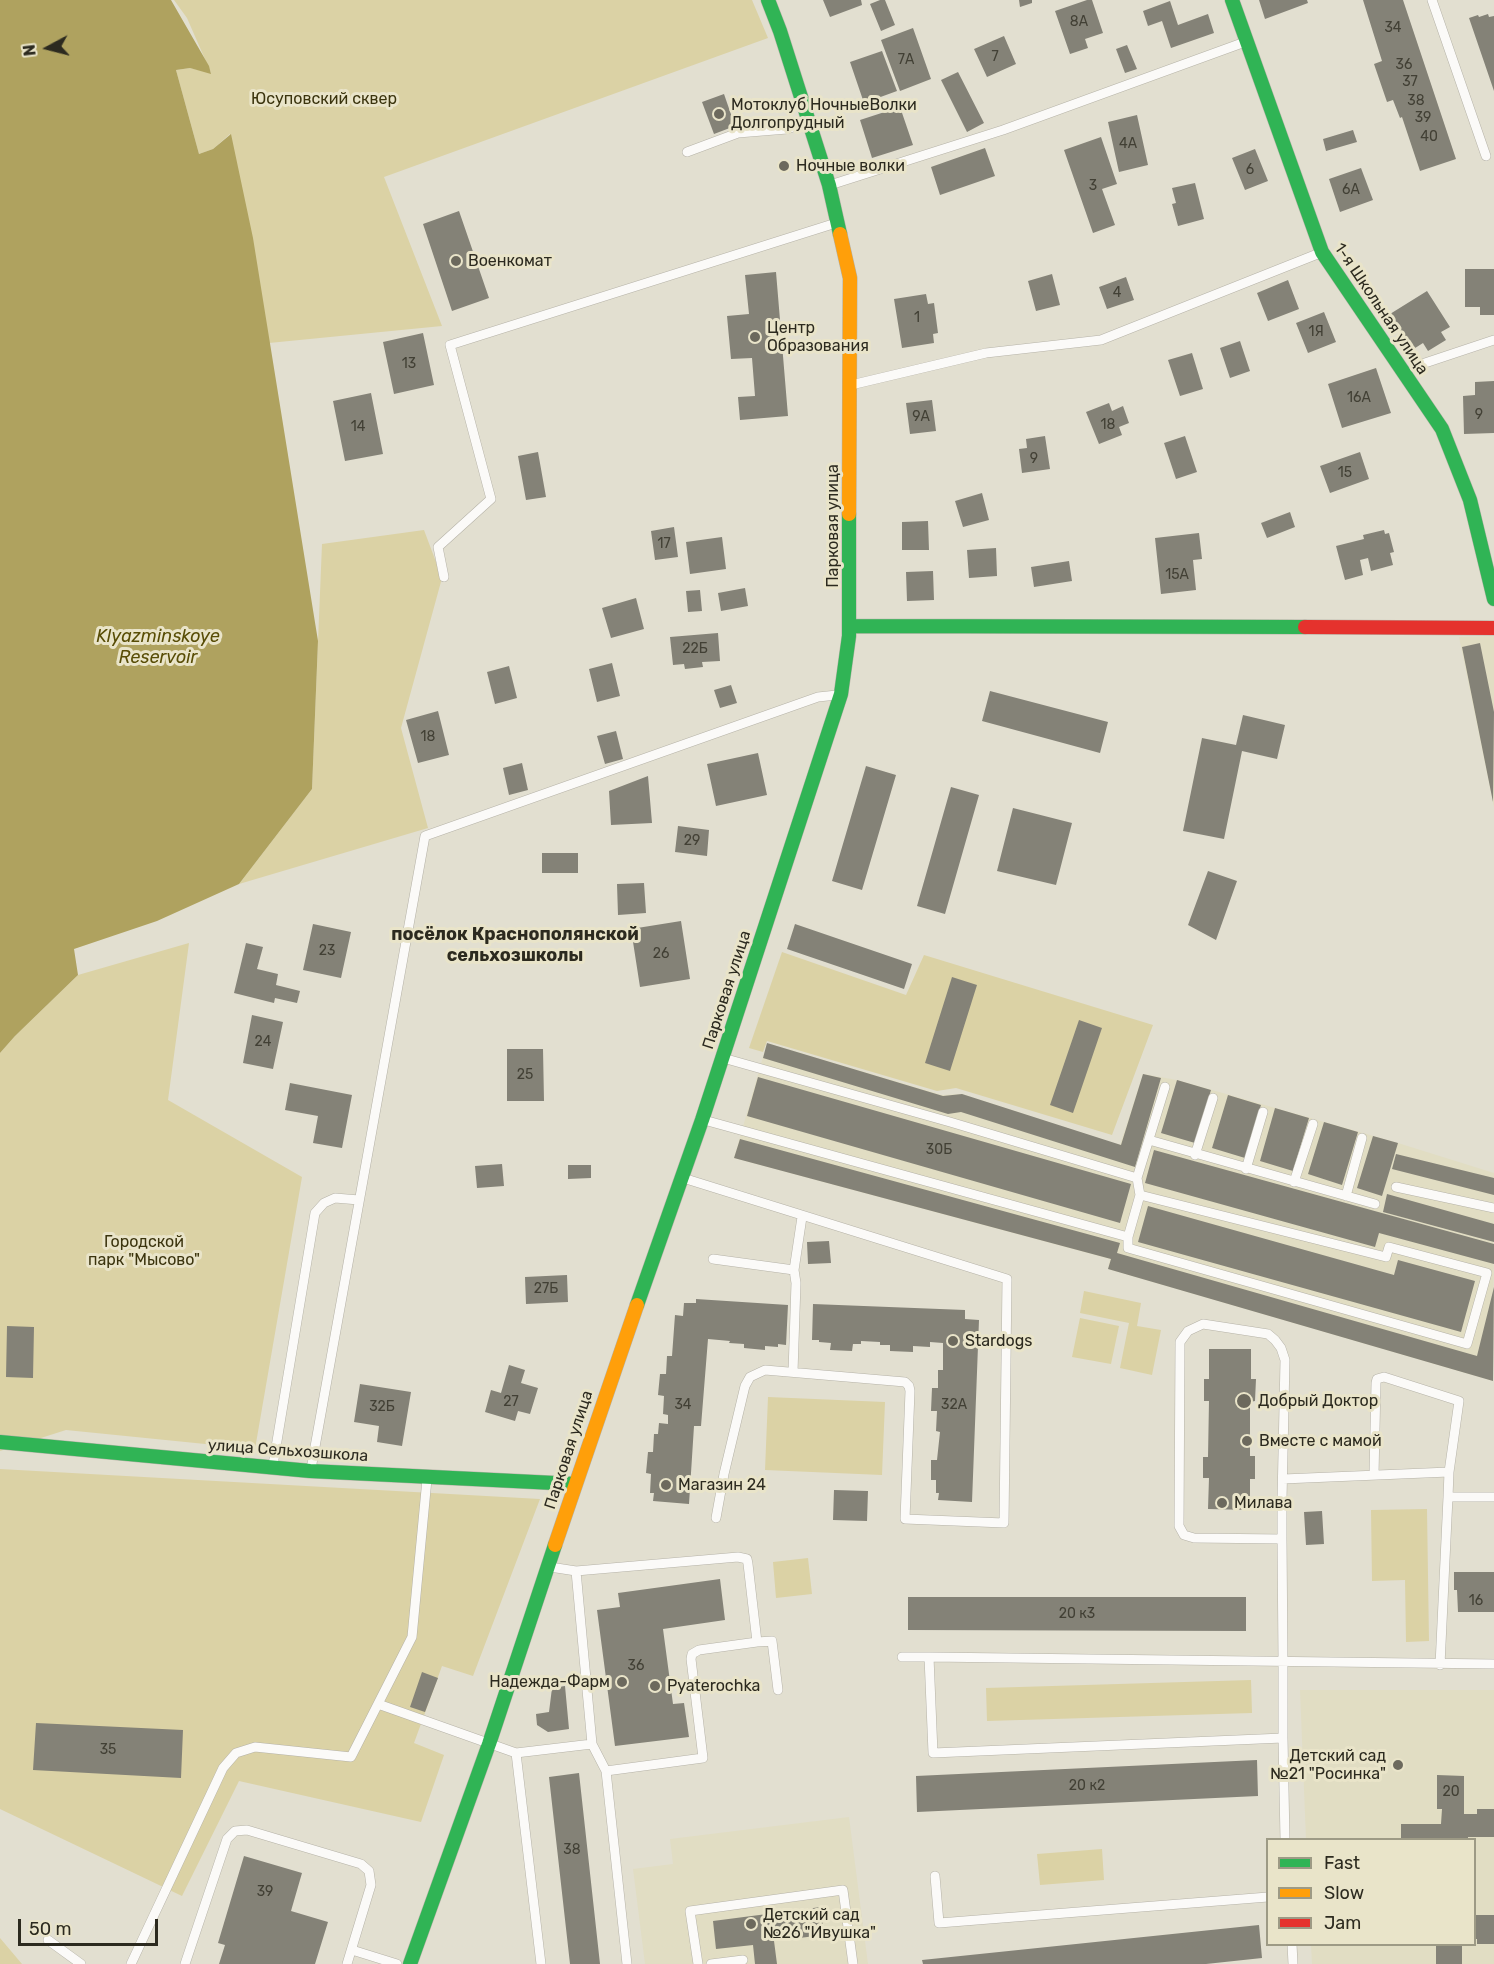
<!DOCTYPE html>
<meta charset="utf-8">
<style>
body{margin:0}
#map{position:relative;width:1494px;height:1964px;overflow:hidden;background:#e2dfd0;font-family:Rubik,sans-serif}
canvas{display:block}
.legend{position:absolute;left:1266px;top:1838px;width:210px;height:108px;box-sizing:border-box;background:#e9e4c9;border:2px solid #9d9a85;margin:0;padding:8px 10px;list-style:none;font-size:18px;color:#2c2a1f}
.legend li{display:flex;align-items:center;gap:12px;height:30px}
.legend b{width:30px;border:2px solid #9d9a85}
.north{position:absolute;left:18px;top:18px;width:60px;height:60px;-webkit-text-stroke:4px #e9e4c9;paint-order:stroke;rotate:263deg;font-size:16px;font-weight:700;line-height:24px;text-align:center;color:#2c2a1f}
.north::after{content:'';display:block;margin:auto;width:21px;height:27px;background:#2c2a1f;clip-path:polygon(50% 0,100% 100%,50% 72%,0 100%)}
.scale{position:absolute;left:18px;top:1919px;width:140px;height:27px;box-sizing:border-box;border:3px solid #2c2a1f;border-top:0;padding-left:8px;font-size:18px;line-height:21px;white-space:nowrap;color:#2c2a1f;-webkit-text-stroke:4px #e9e4c9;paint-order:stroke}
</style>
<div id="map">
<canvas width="1494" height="1964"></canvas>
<ul class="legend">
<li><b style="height:8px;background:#30b455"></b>Fast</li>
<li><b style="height:8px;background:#ff9f0a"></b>Slow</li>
<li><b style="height:8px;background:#e5322d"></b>Jam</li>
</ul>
<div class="north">N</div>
<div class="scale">50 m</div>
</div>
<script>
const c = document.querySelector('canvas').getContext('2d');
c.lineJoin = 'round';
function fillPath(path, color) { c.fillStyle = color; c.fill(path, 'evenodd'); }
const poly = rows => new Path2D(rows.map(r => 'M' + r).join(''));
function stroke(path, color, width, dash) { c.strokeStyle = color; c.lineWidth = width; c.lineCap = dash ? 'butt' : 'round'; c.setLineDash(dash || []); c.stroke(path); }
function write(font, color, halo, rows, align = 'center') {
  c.font = font + ' Rubik,sans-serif'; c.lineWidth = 6; c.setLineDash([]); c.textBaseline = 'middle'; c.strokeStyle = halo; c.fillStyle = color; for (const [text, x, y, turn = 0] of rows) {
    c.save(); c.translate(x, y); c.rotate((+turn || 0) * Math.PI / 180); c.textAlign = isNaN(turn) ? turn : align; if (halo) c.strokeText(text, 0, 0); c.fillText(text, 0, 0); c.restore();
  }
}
const built = poly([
 [1494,636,1494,807,1459,637],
 [767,1043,942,1095,962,1094,1120,1145,1143,1074,1177,1080,1398,1143,1494,1173,1493,1381,1108,1269,1110,1259,734,1158],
 [1300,1690,1494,1690,1494,1964,1312,1964,1311,1945,1474,1944,1474,1840,1306,1839],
 [849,1817,868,1964,645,1964,633,1869,673,1864,670,1839]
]);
const green = poly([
 [174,0,752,0,768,38,384,177,442,326,269,343,230,134,213,149,199,154,176,70,190,68,211,73,187,18],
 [424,530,442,578,401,728,428,828,239,884,312,789,322,544],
 [189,943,168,1100,302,1177,255,1449,66,1430,0,1451,0,1053,15,1036,78,975],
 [782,952,906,995,924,955,1153,1025,1112,1135,956,1088,937,1091,767,1041,763,1052,749,1048],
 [1084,1291,1141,1303,1137,1326,1161,1330,1152,1375,1120,1368,1129,1323,1080,1313],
 [1080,1318,1119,1326,1111,1364,1072,1357],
 [768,1397,885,1402,882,1475,765,1470],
 [0,1469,540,1499,473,1676,442,1666,414,1743,444,1755,421,1822,239,1781,182,1896,0,1809],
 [1427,1509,1429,1641,1406,1642,1405,1580,1372,1581,1371,1510],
 [808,1558,812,1594,776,1598,773,1562],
 [1251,1680,1252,1713,987,1721,986,1688],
 [1102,1849,1104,1880,1040,1885,1037,1854],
 [0,1938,22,1964,0,1964]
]);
const water = poly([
 [0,0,171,0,209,66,211,74,190,68,176,70,199,154,213,149,231,134,253,238,318,641,312,789,239,884,157,921,74,949,78,975,15,1036,0,1053]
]);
const building = poly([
 [823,0,861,0,862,5,830,17],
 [880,0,885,0,895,25,881,31,870,4],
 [1019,0,1032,0,1032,3,1020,7],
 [1087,0,1092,0,1103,33,1085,39,1088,48,1070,54,1055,11],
 [1259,0,1307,0,1308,3,1265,19],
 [1363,0,1403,0,1456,159,1420,171,1402,117,1400,118,1393,100,1387,102,1374,64,1382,61],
 [1170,1,1178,25,1208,14,1214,33,1171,48,1162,21,1148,26,1143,11],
 [1488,14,1489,17,1494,16,1494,91,1469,18,1478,15,1479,17],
 [913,28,931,79,900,91,881,40],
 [1004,36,1016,64,987,77,974,49],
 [1127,45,1137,69,1125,73,1116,49],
 [882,51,897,91,864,103,850,62],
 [958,72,984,123,967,132,941,80],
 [724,94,735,126,714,134,702,102],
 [900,107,913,145,872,158,860,120],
 [1137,115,1148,165,1119,172,1108,122],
 [1353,130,1357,142,1326,151,1323,139],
 [1101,137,1117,184,1102,189,1115,225,1093,233,1064,150],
 [985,148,995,176,940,195,931,167],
 [1255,149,1268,181,1245,190,1232,158],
 [1361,168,1373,200,1340,212,1329,179],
 [1195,183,1204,219,1178,226,1172,204,1176,203,1172,188],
 [459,211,489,298,452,311,423,224],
 [1465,269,1494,269,1494,315,1480,315,1480,307,1465,307],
 [776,272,788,416,740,420,738,397,755,396,752,358,731,359,727,316,749,314,745,275],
 [1052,274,1060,305,1036,311,1028,281],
 [1126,277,1134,300,1107,309,1099,287],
 [1288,280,1299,309,1268,321,1257,293],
 [1427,291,1450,327,1441,332,1446,340,1428,351,1423,343,1412,350,1390,314],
 [926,294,928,304,934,303,938,333,933,334,934,343,902,348,894,299],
 [1324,312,1336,342,1308,353,1296,323],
 [423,333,434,385,394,394,383,342],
 [1240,341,1250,371,1230,378,1220,348],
 [1192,353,1203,389,1180,396,1168,360],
 [1376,368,1391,413,1342,428,1328,384],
 [1494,381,1494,433,1464,434,1463,396,1475,395,1475,382],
 [371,393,383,454,345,461,333,401],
 [932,400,936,431,910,434,906,403],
 [1109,403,1112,411,1123,406,1129,423,1119,427,1122,435,1099,444,1086,412],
 [1045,436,1050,469,1022,473,1019,449,1027,448,1026,439],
 [1185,436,1197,472,1176,479,1164,443],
 [538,452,546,497,526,500,518,456],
 [1360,452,1369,479,1330,493,1320,466],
 [982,493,989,520,963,527,955,501],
 [1290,512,1295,527,1267,538,1261,523],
 [928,521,929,550,902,550,902,522],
 [674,527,678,557,655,560,651,531],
 [1384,530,1385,534,1389,533,1394,552,1390,553,1393,565,1371,571,1368,558,1360,560,1363,575,1345,580,1336,546,1364,539,1363,535],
 [1199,533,1202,559,1193,560,1196,590,1161,594,1155,538],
 [722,537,726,569,690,574,686,542],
 [996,548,997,576,969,578,967,550],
 [1069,561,1072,581,1034,587,1031,567],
 [933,571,934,600,907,601,906,572],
 [745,588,748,606,721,611,718,593],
 [700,590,702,611,688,612,686,591],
 [636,598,644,629,611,638,602,608],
 [718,633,720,661,702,662,703,667,685,669,684,664,673,665,670,637],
 [1480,643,1494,712,1493,802,1462,647],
 [612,663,620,696,597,702,589,669],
 [509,666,517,698,495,704,487,672],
 [731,685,737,703,720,708,714,690],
 [990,691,1108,722,1100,753,982,721],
 [438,711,449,755,418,763,406,720],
 [1243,715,1285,725,1277,759,1242,751,1224,839,1183,831,1202,738,1236,745],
 [616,731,623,759,605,764,597,736],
 [758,753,767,795,716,806,707,764],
 [522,763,528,790,509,795,503,768],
 [866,766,896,775,862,890,832,881],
 [648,776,652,823,611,825,609,791],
 [951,787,979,795,945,914,917,906],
 [1013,808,1072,823,1056,885,997,871],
 [678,826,709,830,707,856,675,852],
 [542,853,578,853,578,873,542,873],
 [1208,871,1237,881,1216,940,1188,925],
 [644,883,646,913,618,915,617,884],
 [681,921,690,979,640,987,631,929],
 [313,924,351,932,341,978,303,970],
 [795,924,912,964,904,989,787,949],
 [246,943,263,947,257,969,278,974,276,985,300,991,297,1003,275,998,274,1003,234,993],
 [952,977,977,985,950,1071,925,1063],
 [252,1015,283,1022,273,1069,243,1063],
 [1079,1020,1102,1028,1073,1113,1050,1105],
 [767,1043,943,1096,962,1094,1121,1145,1143,1074,1161,1078,1135,1167,961,1112,948,1114,763,1058],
 [507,1049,543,1049,544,1101,507,1101],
 [758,1077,1131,1184,1120,1223,747,1116],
 [1177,1080,1211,1090,1195,1143,1161,1133],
 [290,1083,352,1095,342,1148,313,1143,318,1116,285,1110],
 [1228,1095,1261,1105,1245,1158,1212,1148],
 [1275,1108,1309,1118,1293,1171,1260,1161],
 [1324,1122,1358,1132,1342,1185,1308,1174],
 [1373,1136,1398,1143,1382,1196,1357,1188],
 [740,1139,1120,1243,1117,1253,1477,1356,1494,1287,1493,1381,1108,1269,1111,1259,734,1158],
 [1154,1150,1494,1244,1494,1264,1379,1233,1375,1247,1145,1183],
 [1396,1154,1494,1178,1494,1195,1392,1169],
 [502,1164,504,1186,477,1188,475,1166],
 [568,1165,591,1165,591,1178,568,1179],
 [1387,1194,1494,1224,1494,1242,1383,1212],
 [1148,1206,1394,1275,1398,1260,1475,1281,1461,1332,1138,1242],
 [829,1241,831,1263,808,1264,807,1242],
 [567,1275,568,1302,526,1304,525,1277],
 [696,1299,788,1305,786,1345,778,1344,778,1347,765,1346,765,1350,744,1348,744,1344,729,1343,730,1341,708,1339,701,1426,694,1426,689,1504,653,1501,654,1493,650,1493,651,1474,646,1473,648,1452,653,1452,654,1434,658,1434,659,1423,668,1424,668,1415,663,1414,664,1396,658,1395,660,1374,666,1374,667,1356,672,1356,675,1315,683,1316,684,1303,696,1303],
 [813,1304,965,1310,965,1319,979,1320,972,1502,938,1500,939,1493,936,1493,936,1480,931,1480,931,1460,937,1460,940,1432,936,1431,937,1411,931,1411,932,1388,938,1388,938,1370,943,1370,943,1343,930,1342,930,1347,913,1346,913,1352,890,1351,890,1345,880,1345,880,1342,861,1341,861,1344,853,1344,852,1351,830,1350,831,1343,819,1342,819,1340,812,1340],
 [7,1326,34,1327,33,1378,6,1377],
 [1209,1349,1251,1349,1251,1379,1256,1379,1255,1401,1250,1402,1250,1456,1255,1456,1255,1479,1250,1479,1250,1510,1208,1509,1209,1478,1203,1478,1203,1457,1208,1457,1209,1401,1204,1401,1204,1379,1209,1379],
 [509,1365,525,1370,521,1383,538,1388,530,1414,518,1411,515,1421,485,1412,491,1390,501,1393],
 [360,1384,411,1392,402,1446,377,1442,379,1426,354,1422],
 [834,1490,868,1491,867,1521,833,1520],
 [1322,1511,1324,1544,1306,1545,1304,1512],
 [1454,1572,1494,1572,1494,1612,1458,1612,1457,1590,1454,1590],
 [720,1579,725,1620,663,1629,673,1704,684,1703,689,1737,615,1746,597,1610,620,1607,618,1593],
 [908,1597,1246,1597,1246,1631,908,1630],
 [422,1672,438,1678,425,1712,410,1707],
 [565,1686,569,1729,548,1732,537,1725,536,1714,549,1712,552,1688],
 [36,1723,183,1730,181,1778,33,1770],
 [1257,1760,1258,1796,917,1812,916,1776],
 [579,1773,600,1964,570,1964,549,1777],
 [1437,1775,1464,1776,1464,1814,1477,1814,1477,1809,1494,1809,1494,1837,1468,1837,1468,1840,1401,1840,1401,1824,1441,1824,1442,1809,1437,1809],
 [244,1856,302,1873,291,1911,328,1922,315,1964,219,1964,225,1945,218,1943],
 [821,1907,824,1935,774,1941,777,1964,755,1964,753,1945,716,1949,713,1921],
 [1474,1915,1494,1915,1494,1944,1477,1944,1477,1939,1474,1939],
 [1259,1925,1262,1958,1206,1964,923,1964,922,1960],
 [1436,1944,1462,1944,1462,1964,1436,1964]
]);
const lane = poly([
 [1432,0,1486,156],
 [687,152,738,133,787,129,807,122],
 [830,185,1003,130,1245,42],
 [1422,364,1494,340],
 [851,385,986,353,1101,340,1320,253],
 [444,577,438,547,491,499,450,345,836,223],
 [723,1058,950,1122,1137,1178,1140,1195],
 [704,1120,1128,1237,1128,1248,1467,1344,1487,1273,1389,1247,1386,1257,1140,1195,1128,1237],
 [1149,1140,1375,1204],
 [1195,1155,1213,1098],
 [1246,1169,1263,1112],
 [683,1178,1007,1279,1004,1523,905,1519,910,1391,909,1386,905,1382,765,1370,750,1377,745,1386,724,1474,716,1518],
 [1137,1178,1165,1087],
 [1294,1182,1313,1124],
 [1396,1187,1494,1208],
 [1346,1196,1362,1138],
 [713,1259,794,1270],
 [793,1372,796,1283,794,1270,802,1217],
 [273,1465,315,1213,324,1203,335,1198,359,1200],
 [311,1469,425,836,818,697,837,695],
 [1374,1475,1376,1383,1377,1379,1384,1377,1459,1401,1449,1472],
 [1283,1479,1449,1472,1448,1497,1494,1497],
 [1282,1539,1194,1538,1184,1535,1179,1526,1180,1342,1188,1331,1203,1324,1268,1334,1275,1340,1281,1348,1285,1360,1282,1500,1282,1539,1283,1661,1283,1738,1285,1840],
 [550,1567,576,1571,738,1557,747,1559,748,1564,757,1642,699,1650,692,1654,691,1659,703,1758,606,1771],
 [576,1571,592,1744,606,1771,627,1964],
 [757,1642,772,1641,778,1690],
 [902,1657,929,1657],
 [1440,1665,1448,1497],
 [378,1704,516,1753,592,1744],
 [1283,1738,933,1753,929,1657,1494,1664],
 [516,1753,541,1964],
 [935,1876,939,1923,1268,1897],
 [48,1940,81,1964],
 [1292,1944,1293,1964],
 [352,1950,397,1964],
 [131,1964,223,1768,236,1753,255,1747,351,1757,412,1637,427,1479],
 [185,1964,227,1839,235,1831,247,1830,361,1864,369,1871,371,1885,347,1964],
 [698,1964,690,1911,843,1890,853,1964],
 [711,1964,743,1960]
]);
const fast = poly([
 [768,0,780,31,829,185,840,234],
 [1232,0,1322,252,1442,429,1470,500,1494,599],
 [849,626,1305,627],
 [637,1305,702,1120,841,694,849,636,849,514],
 [0,1442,310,1471,575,1484],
 [410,1964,489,1744,555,1545]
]);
const slow = poly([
 [840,234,850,278,849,514],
 [555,1545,637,1305]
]);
const jam = poly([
 [1305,627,1494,628]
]);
const markers = [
 [719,114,6,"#6c695d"],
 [784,166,6,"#6c695d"],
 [456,261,6,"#6c695d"],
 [755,337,6,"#6c695d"],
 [953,1341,6,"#6c695d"],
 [1244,1401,8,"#6c695d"],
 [1247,1441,6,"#6c695d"],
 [666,1485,6,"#6c695d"],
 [1222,1503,6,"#6c695d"],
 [622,1682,6,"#6c695d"],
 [655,1686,6,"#6c695d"],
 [1398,1765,6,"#6c695d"],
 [751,1924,6,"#6c695d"]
];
const numberNames = [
 ["8А",1079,22],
 ["34",1393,28],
 ["7",995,57],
 ["7А",906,60],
 ["36",1404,65],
 ["37",1410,82],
 ["38",1416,101],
 ["39",1423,118],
 ["40",1429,137],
 ["4А",1128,144],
 ["6",1250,170],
 ["3",1093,186],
 ["6А",1351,190],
 ["4",1117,293],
 ["1",917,318],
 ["1Я",1316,332],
 ["13",409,364],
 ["16А",1359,398],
 ["9",1479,415],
 ["9А",921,417],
 ["18",1108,425],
 ["14",358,427],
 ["9",1034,459],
 ["15",1345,473],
 ["17",664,544],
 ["15А",1177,575],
 ["22Б",695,649],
 ["18",428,737],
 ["29",692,841],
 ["23",327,951],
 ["26",661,954],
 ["24",263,1042],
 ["25",525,1075],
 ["30Б",939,1150],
 ["27Б",546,1289],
 ["27",511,1402],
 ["34",683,1405],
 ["32А",954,1405],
 ["32Б",382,1407],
 ["16",1476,1601],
 ["20 к3",1077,1614],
 ["36",636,1666],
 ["35",108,1750],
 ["20 к2",1087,1786],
 ["20",1451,1792],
 ["38",572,1850],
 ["39",265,1892]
];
const parkNames = [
 ["Юсуповский сквер",324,99],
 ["Городской",144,1242],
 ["парк \"Мысово\"",144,1260]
];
const poiNames = [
 ["Мотоклуб НочныеВолки",731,105],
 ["Долгопрудный",731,123],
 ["Ночные волки",796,166],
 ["Военкомат",468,261],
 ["Центр",767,328],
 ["Образования",767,346],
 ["Stardogs",965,1341],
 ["Добрый Доктор",1258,1401],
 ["Вместе с мамой",1259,1441],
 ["Магазин 24",678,1485],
 ["Милава",1234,1503],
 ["Надежда-Фарм",610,1682,"right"],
 ["Pyaterochka",667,1686],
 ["Детский сад",1386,1756,"right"],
 ["№21 \"Росинка\"",1386,1774,"right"],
 ["Детский сад",763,1915],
 ["№26 \"Ивушка\"",763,1933]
];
const streetNames = [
 ["1-я Школьная улица",1381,309,56],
 ["Парковая улица",833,526,-90],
 ["Парковая улица",727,990,-72],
 ["Парковая улица",569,1450,-72],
 ["улица Сельхозшкола",288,1451,4]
];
const waterNames = [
 ["Klyazminskoye",158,637],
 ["Reservoir",158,658]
];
const neighbourhoodNames = [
 ["посёлок Краснополянской",515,935],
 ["сельхозшколы",515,956]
];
fillPath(built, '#e1ddc3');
fillPath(green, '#dbd2a5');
fillPath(water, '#afa25f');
fillPath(building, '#848277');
stroke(lane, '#b5b2a7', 10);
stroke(fast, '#b5b2a7', 15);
stroke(slow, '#b5b2a7', 15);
stroke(jam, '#b5b2a7', 15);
stroke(lane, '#fbfaf8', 9);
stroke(fast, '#30b455', 14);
stroke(slow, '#ff9f0a', 14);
stroke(jam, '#e5322d', 14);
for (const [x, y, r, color] of markers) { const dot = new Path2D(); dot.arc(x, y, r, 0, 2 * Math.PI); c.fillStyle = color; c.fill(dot); stroke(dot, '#e9e4c9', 2); }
write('14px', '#424035', null, numberNames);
write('16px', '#3b340e', '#e9e4c9', parkNames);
write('16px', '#2c2a1f', '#e9e4c9', poiNames, 'left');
write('16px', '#2c2a1f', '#e9e4c9', streetNames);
write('italic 18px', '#584d06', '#e9e4c9', waterNames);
write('bold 18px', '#2c2a1f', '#e9e4c9', neighbourhoodNames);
</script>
